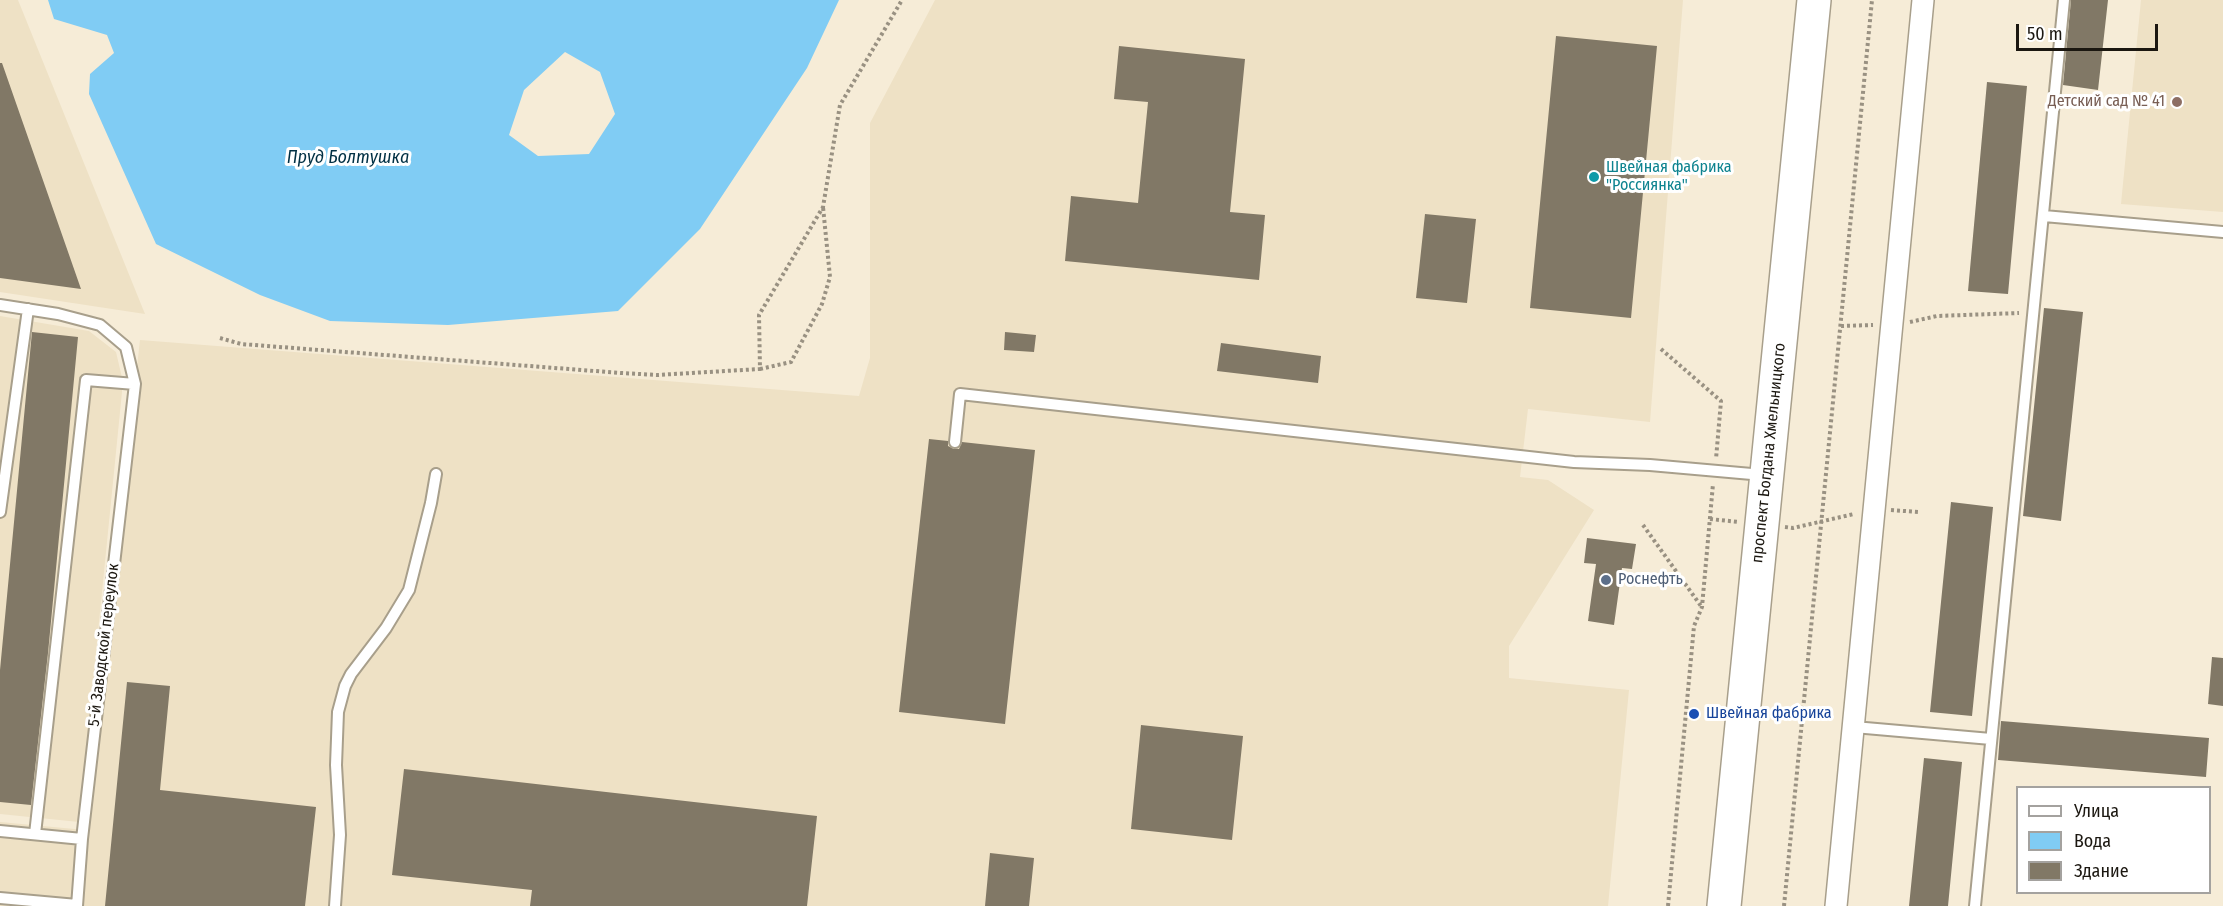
<!DOCTYPE html>
<meta charset="utf-8">
<style>
body{margin:0}
#map{position:relative;width:2223px;height:906px;overflow:hidden;background:#f6ecd7;font-family:"Fira Sans Condensed",sans-serif}
canvas{display:block}
.legend{position:absolute;left:2016px;top:786px;width:195px;height:108px;box-sizing:border-box;background:#fff;border:2px solid #a4a29f;margin:0;padding:8px 10px;list-style:none;font-size:18px;color:#1b1710}
.legend li{display:flex;align-items:center;gap:12px;height:30px}
.legend b{width:30px;border:2px solid #a4a29f}
.scale{position:absolute;left:2016px;top:24px;width:142px;height:27px;box-sizing:border-box;border:3px solid #1b1710;border-top:0;padding-left:8px;font-size:18px;line-height:21px;white-space:nowrap;color:#1b1710;-webkit-text-stroke:4px #fff;paint-order:stroke}
</style>
<div id="map">
<canvas width="2223" height="906"></canvas>
<ul class="legend">
<li><b style="height:8px;background:#fff"></b>Улица</li>
<li><b style="height:16px;background:#80ccf4"></b>Вода</li>
<li><b style="height:16px;background:#817866"></b>Здание</li>
</ul>
<div class="scale">50 m</div>
</div>
<script>
const c = document.querySelector('canvas').getContext('2d');
c.lineJoin = 'round';
function fillPath(path, color) { c.fillStyle = color; c.fill(path, 'evenodd'); }
const poly = rows => new Path2D(rows.map(r => 'M' + r).join(''));
function stroke(path, color, width, dash) { c.strokeStyle = color; c.lineWidth = width; c.lineCap = dash ? 'butt' : 'round'; c.setLineDash(dash || []); c.stroke(path); }
function write(font, color, halo, rows, align = 'center') {
  c.font = font + ' "Fira Sans Condensed",sans-serif'; c.lineWidth = 6; c.setLineDash([]); c.textBaseline = 'middle'; c.strokeStyle = halo; c.fillStyle = color; for (const [text, x, y, turn = 0] of rows) {
    c.save(); c.translate(x, y); c.rotate((+turn || 0) * Math.PI / 180); c.textAlign = isNaN(turn) ? turn : align; if (halo) c.strokeText(text, 0, 0); c.fillText(text, 0, 0); c.restore();
  }
}
const built = poly([
 [0,0,18,0,145,314,0,292],
 [935,0,1683,0,1650,422,1528,409,1520,477,1548,480,1594,510,1509,646,1509,678,1629,690,1608,906,0,906,0,822,85,830,140,340,859,396,870,358,870,123],
 [2141,0,2223,0,2223,212,2121,204],
 [0,316,89,331,116,352,123,382,79,822,0,814]
]);
const water = poly([
 [48,0,839,0,807,68,700,229,618,311,448,325,330,321,260,295,156,244,89,94,90,74,114,53,107,35,54,19],
 [565,52,600,72,615,114,589,154,538,156,509,135,524,90]
]);
const building = poly([
 [2071,0,2108,0,2098,90,2063,85],
 [1556,36,1657,46,1631,318,1530,308],
 [1119,46,1245,59,1230,212,1265,215,1259,280,1065,261,1071,196,1138,203,1148,102,1114,99],
 [0,63,2,63,81,289,0,278],
 [1987,82,2027,86,2008,294,1968,291],
 [1425,214,1476,219,1467,303,1416,298],
 [2044,308,2083,312,2061,521,2023,516],
 [32,332,78,337,48,653,31,805,0,802,0,670],
 [1005,332,1036,335,1034,352,1004,350],
 [1221,343,1321,356,1318,383,1217,371],
 [929,439,948,441,948,446,954,449,959,449,962,442,1035,450,1005,724,899,712],
 [1951,502,1993,507,1972,716,1930,712],
 [1587,538,1636,544,1632,569,1622,568,1614,625,1588,621,1596,564,1584,563],
 [2212,657,2223,658,2223,706,2208,704],
 [127,682,170,686,160,790,316,807,305,906,105,906],
 [2001,721,2209,738,2206,777,1998,760],
 [1141,725,1243,736,1232,840,1131,829],
 [1924,758,1962,762,1948,906,1909,906],
 [404,769,817,816,807,906,530,906,532,890,392,875],
 [990,853,1034,858,1029,906,985,906]
]);
const path = poly([
 [1910,322,1937,316,2019,313],
 [1841,326,1873,325],
 [220,338,241,344,621,373,657,375,760,369,759,315,823,207,840,105,902,0],
 [1661,349,1721,401,1716,459],
 [760,369,791,362,822,304,830,277,823,207],
 [1891,510,1918,512],
 [1710,519,1739,522],
 [1643,525,1701,606],
 [1785,527,1793,528,1854,514],
 [1668,906,1694,626,1702,607,1713,484],
 [1784,906,1872,0]
]);
const service = poly([
 [2044,216,2223,232],
 [0,305,58,314,100,325,126,347,135,384,86,380,35,834],
 [955,442,960,394,1574,462,1650,465,1763,475],
 [0,512,28,309],
 [1854,727,1991,739],
 [0,831,82,839],
 [0,898,77,905],
 [77,906,82,839,135,384],
 [335,906,340,835,336,765,338,712,345,686,351,674,386,628,409,590,431,503,436,474],
 [1975,906,2064,0]
]);
const minor = poly([
 [1836,906,1923,0]
]);
const primary = poly([
 [1724,906,1814,0]
]);
const markers = [
 [2177,102,6,"#8d6e63"],
 [1594,177,6,"#0f9aa8"],
 [1606,580,6,"#5c6f8a"],
 [1694,714,6,"#1a4fb4"]
];
const educationNames = [
 ["Детский сад № 41",2165,102]
];
const cultureNames = [
 ["Швейная фабрика",1606,168],
 ["\"Россиянка\"",1606,186]
];
const streetNames = [
 ["проспект Богдана Хмельницкого",1769,453,-84],
 ["5-й Заводской переулок",104,645,-83]
];
const serviceNames = [
 ["Роснефть",1618,580]
];
const transitNames = [
 ["Швейная фабрика",1706,714]
];
const waterNames = [
 ["Пруд Болтушка",348,158]
];
fillPath(built, '#eee1c5');
fillPath(water, '#80ccf4');
fillPath(building, '#817866');
stroke(service, '#a89f8b', 14);
stroke(minor, '#a89f8b', 24);
stroke(primary, '#a89f8b', 36);
stroke(path, '#999182', 4, [3, 3]);
stroke(service, '#fff', 10);
stroke(minor, '#fff', 21);
stroke(primary, '#fff', 33);
for (const [x, y, r, color] of markers) { const dot = new Path2D(); dot.arc(x, y, r, 0, 2 * Math.PI); c.fillStyle = color; c.fill(dot); stroke(dot, '#fff', 2); }
write('16px', '#785e54', '#fff', educationNames, 'right');
write('16px', '#0d838f', '#fff', cultureNames, 'left');
write('16px', '#1b1710', '#fff', streetNames);
write('16px', '#4e5e75', '#fff', serviceNames, 'left');
write('16px', '#164399', '#fff', transitNames, 'left');
write('italic 18px', '#013044', '#fff', waterNames);
</script>
